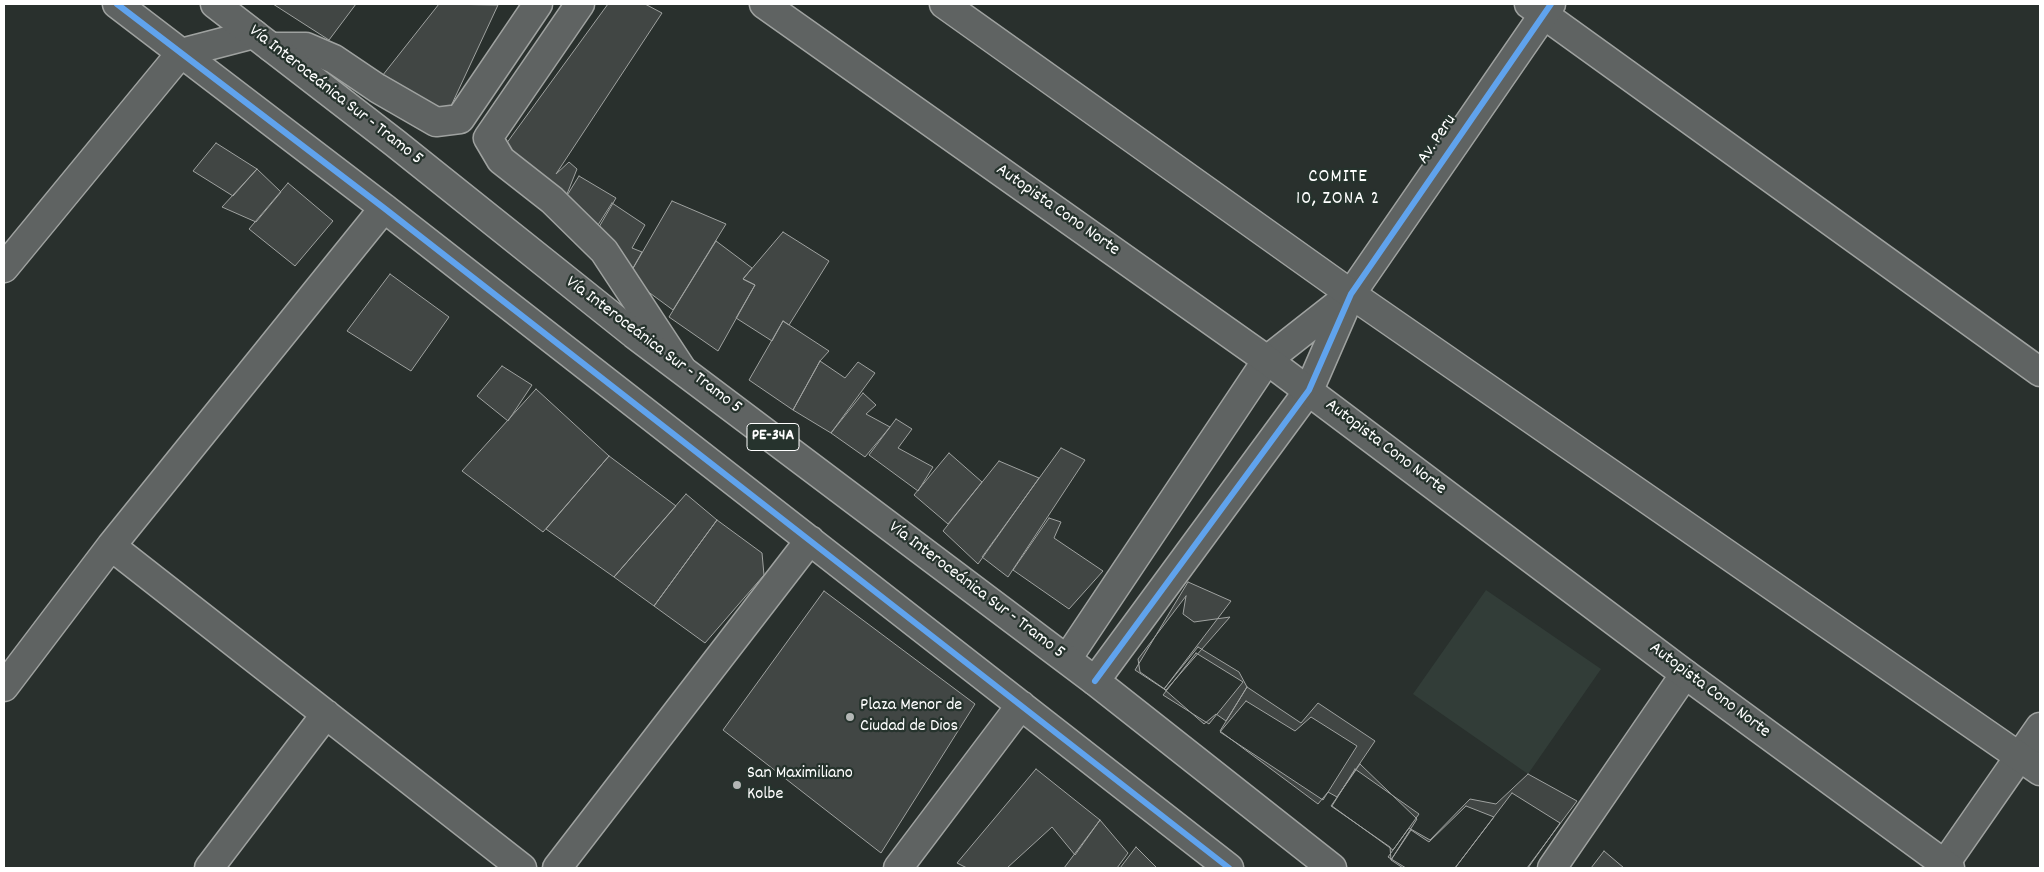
<!DOCTYPE html>
<meta charset="utf-8">
<style>
body{margin:0}
#map{position:relative;width:2044px;height:872px;overflow:hidden;background:#29302d;font-family:Dekko,sans-serif}
canvas{display:block}
.frame{position:absolute;inset:0;border:5px solid #fff;pointer-events:none}
</style>
<div id="map">
<canvas width="2044" height="872"></canvas>
<div class="frame"></div>
</div>
<script>
const c = document.querySelector('canvas').getContext('2d');
c.lineJoin = 'round';
function fillPath(path, color) { c.fillStyle = color; c.fill(path, 'evenodd'); }
const poly = rows => new Path2D(rows.map(r => 'M' + r).join(''));
function stroke(path, color, width, dash) { c.strokeStyle = color; c.lineWidth = width; c.lineCap = dash ? 'butt' : 'round'; c.setLineDash(dash || []); c.stroke(path); }
function write(font, color, halo, rows, align = 'center') {
  c.font = font + ' Dekko,sans-serif'; c.lineWidth = 4.5; c.setLineDash([]); c.textBaseline = 'middle'; c.strokeStyle = halo; c.fillStyle = color; for (const [text, x, y, turn = 0] of rows) {
    c.save(); c.translate(x, y); c.rotate((+turn || 0) * Math.PI / 180); c.textAlign = isNaN(turn) ? turn : align; if (halo) c.strokeText(text, 0, 0); c.fillText(text, 0, 0); c.restore();
  }
}
const built = poly([
 [1486,590,1601,669,1528,774,1413,694]
]);
const building = poly([
 [273,4,356,4,329,40,273,4],
 [439,4,498,5,451,106,436,122,371,90,439,4],
 [608,4,645,4,662,13,556,174,569,162,577,169,565,199,498,155,608,4],
 [216,143,257,169,233,196,193,171,216,143],
 [257,169,281,192,256,222,222,207,257,169],
 [579,176,616,198,592,239,555,215,579,176],
 [288,183,333,221,295,266,249,229,288,183],
 [672,201,726,224,673,310,628,277,672,201],
 [612,203,645,225,632,248,642,252,628,277,584,247,612,203],
 [783,232,829,261,789,325,783,321,772,341,736,318,755,285,743,279,783,232],
 [716,241,752,268,743,279,755,285,718,351,669,317,716,241],
 [390,274,449,317,411,371,347,331,390,274],
 [783,321,829,351,820,361,793,410,749,380,783,321],
 [820,361,845,378,858,362,875,373,831,433,793,410,820,361],
 [502,366,532,385,508,421,477,396,502,366],
 [536,389,609,456,543,532,462,471,536,389],
 [863,393,876,405,866,414,890,427,865,457,831,433,863,393],
 [896,419,912,429,898,448,933,467,918,491,869,455,896,419],
 [1061,448,1085,460,1008,577,982,557,1061,448],
 [949,453,982,482,948,524,914,495,949,453],
 [609,456,676,506,614,577,546,529,609,456],
 [999,461,1039,478,978,564,943,531,999,461],
 [686,494,717,520,654,606,614,577,686,494],
 [1049,518,1061,522,1054,538,1103,571,1069,609,1013,570,1049,518],
 [717,520,762,553,764,575,705,643,654,606,717,520],
 [1188,582,1231,601,1164,689,1135,670,1188,582],
 [824,591,975,704,881,853,723,730,824,591],
 [1186,596,1183,614,1194,622,1230,617,1166,690,1140,672,1138,659,1186,596],
 [1198,647,1239,672,1247,687,1226,721,1216,714,1204,724,1164,689,1198,647],
 [1196,653,1243,682,1209,724,1163,695,1196,653],
 [1247,687,1301,723,1318,703,1375,741,1337,797,1328,792,1318,804,1220,731,1247,687],
 [1246,701,1295,731,1311,717,1357,746,1323,800,1220,732,1246,701],
 [1360,764,1417,819,1391,860,1390,847,1331,806,1360,764],
 [1036,769,1100,820,1075,855,1052,827,1007,868,967,868,957,863,1036,769],
 [1355,769,1419,814,1393,850,1332,806,1355,769],
 [1528,774,1577,801,1527,868,1406,868,1388,857,1409,828,1430,840,1470,799,1496,804,1528,774],
 [1512,793,1560,823,1528,868,1455,868,1512,793],
 [1466,806,1494,817,1455,868,1403,868,1391,860,1411,830,1429,842,1466,806],
 [1100,820,1128,853,1117,868,1064,868,1100,820],
 [1136,847,1156,867,1155,868,1120,868,1136,847],
 [1604,851,1624,868,1591,868,1604,851]
]);
const minor = poly([
 [117,4,384,208,1229,868],
 [580,4,488,138,501,160,552,200,604,251,681,368],
 [1529,4,2040,372],
 [271,47,306,47,334,59,377,88,436,122,460,119,538,4],
 [4,268,181,53,254,34],
 [111,546,522,868],
 [1067,659,1267,360,1351,294],
 [1095,681,1309,390,1349,298],
 [4,687,111,546,384,208],
 [209,868,326,714],
 [557,868,810,540],
 [898,868,1021,705],
 [1552,868,1685,674],
 [1942,868,2040,727]
]);
const tertiary = poly([
 [1351,294,1551,4]
]);
const secondary = poly([
 [764,4,1267,360,1685,674,1950,868],
 [944,4,1351,294,2040,771]
]);
const trunk = poly([
 [215,4,395,143,634,334,1095,681,1332,868]
]);
const cycleway = poly([
 [117,4,384,208,1229,868],
 [1095,681,1309,390,1351,294,1551,4]
]);
const markers = [
 [850,717,5,"#b4b7b6"],
 [737,785,5,"#b4b7b6"]
];
const shields = [
 [773,437,52]
];
const shieldNames = [
 ["PE-34A",773,437]
];
const streetNames = [
 ["Vía Interoceánica Sur - Tramo 5",335,96,38],
 ["Av. Peru",1438,140,-56],
 ["Autopista Cono Norte",1057,211,35],
 ["Vía Interoceánica Sur - Tramo 5",653,346,37],
 ["Autopista Cono Norte",1385,448,37],
 ["Vía Interoceánica Sur - Tramo 5",976,591,37],
 ["Autopista Cono Norte",1709,691,37]
];
const poiNames = [
 ["Plaza Menor de",860,707],
 ["Ciudad de Dios",860,728],
 ["San Maximiliano",747,775],
 ["Kolbe",747,796]
];
const neighbourhoodNames = [
 ["COMITE",1338,178],
 ["10, ZONA 2",1338,200]
];
fillPath(built, '#323d38');
fillPath(building, '#414644');
stroke(building, '#9fa2a0', 1);
stroke(minor, '#9fa2a0', 31);
stroke(tertiary, '#9fa2a0', 31);
stroke(secondary, '#9fa2a0', 31);
stroke(trunk, '#9fa2a0', 31);
stroke(minor, '#5f6362', 28);
stroke(tertiary, '#5f6362', 28);
stroke(secondary, '#5f6362', 28);
stroke(trunk, '#5f6362', 28);
stroke(cycleway, '#60a3ed', 6);
for (const [x, y, r, color] of markers) { const dot = new Path2D(); dot.arc(x, y, r, 0, 2 * Math.PI); c.fillStyle = color; c.fill(dot); stroke(dot, '#26332d', 2); }
for (const [x, y, w] of shields) { const box = new Path2D(); box.roundRect(x - w / 2, y - 13.5, w, 27, 4); c.fillStyle = '#26332d'; c.fill(box); stroke(box, '#fff', 1); }
write('bold 16px', '#fff', null, shieldNames);
write('18px', '#fff', '#26332d', streetNames);
write('18px', '#fff', '#26332d', poiNames, 'left');
c.letterSpacing = '1px';
write('19px', '#fff', '#26332d', neighbourhoodNames);
c.letterSpacing = '0px';
</script>
